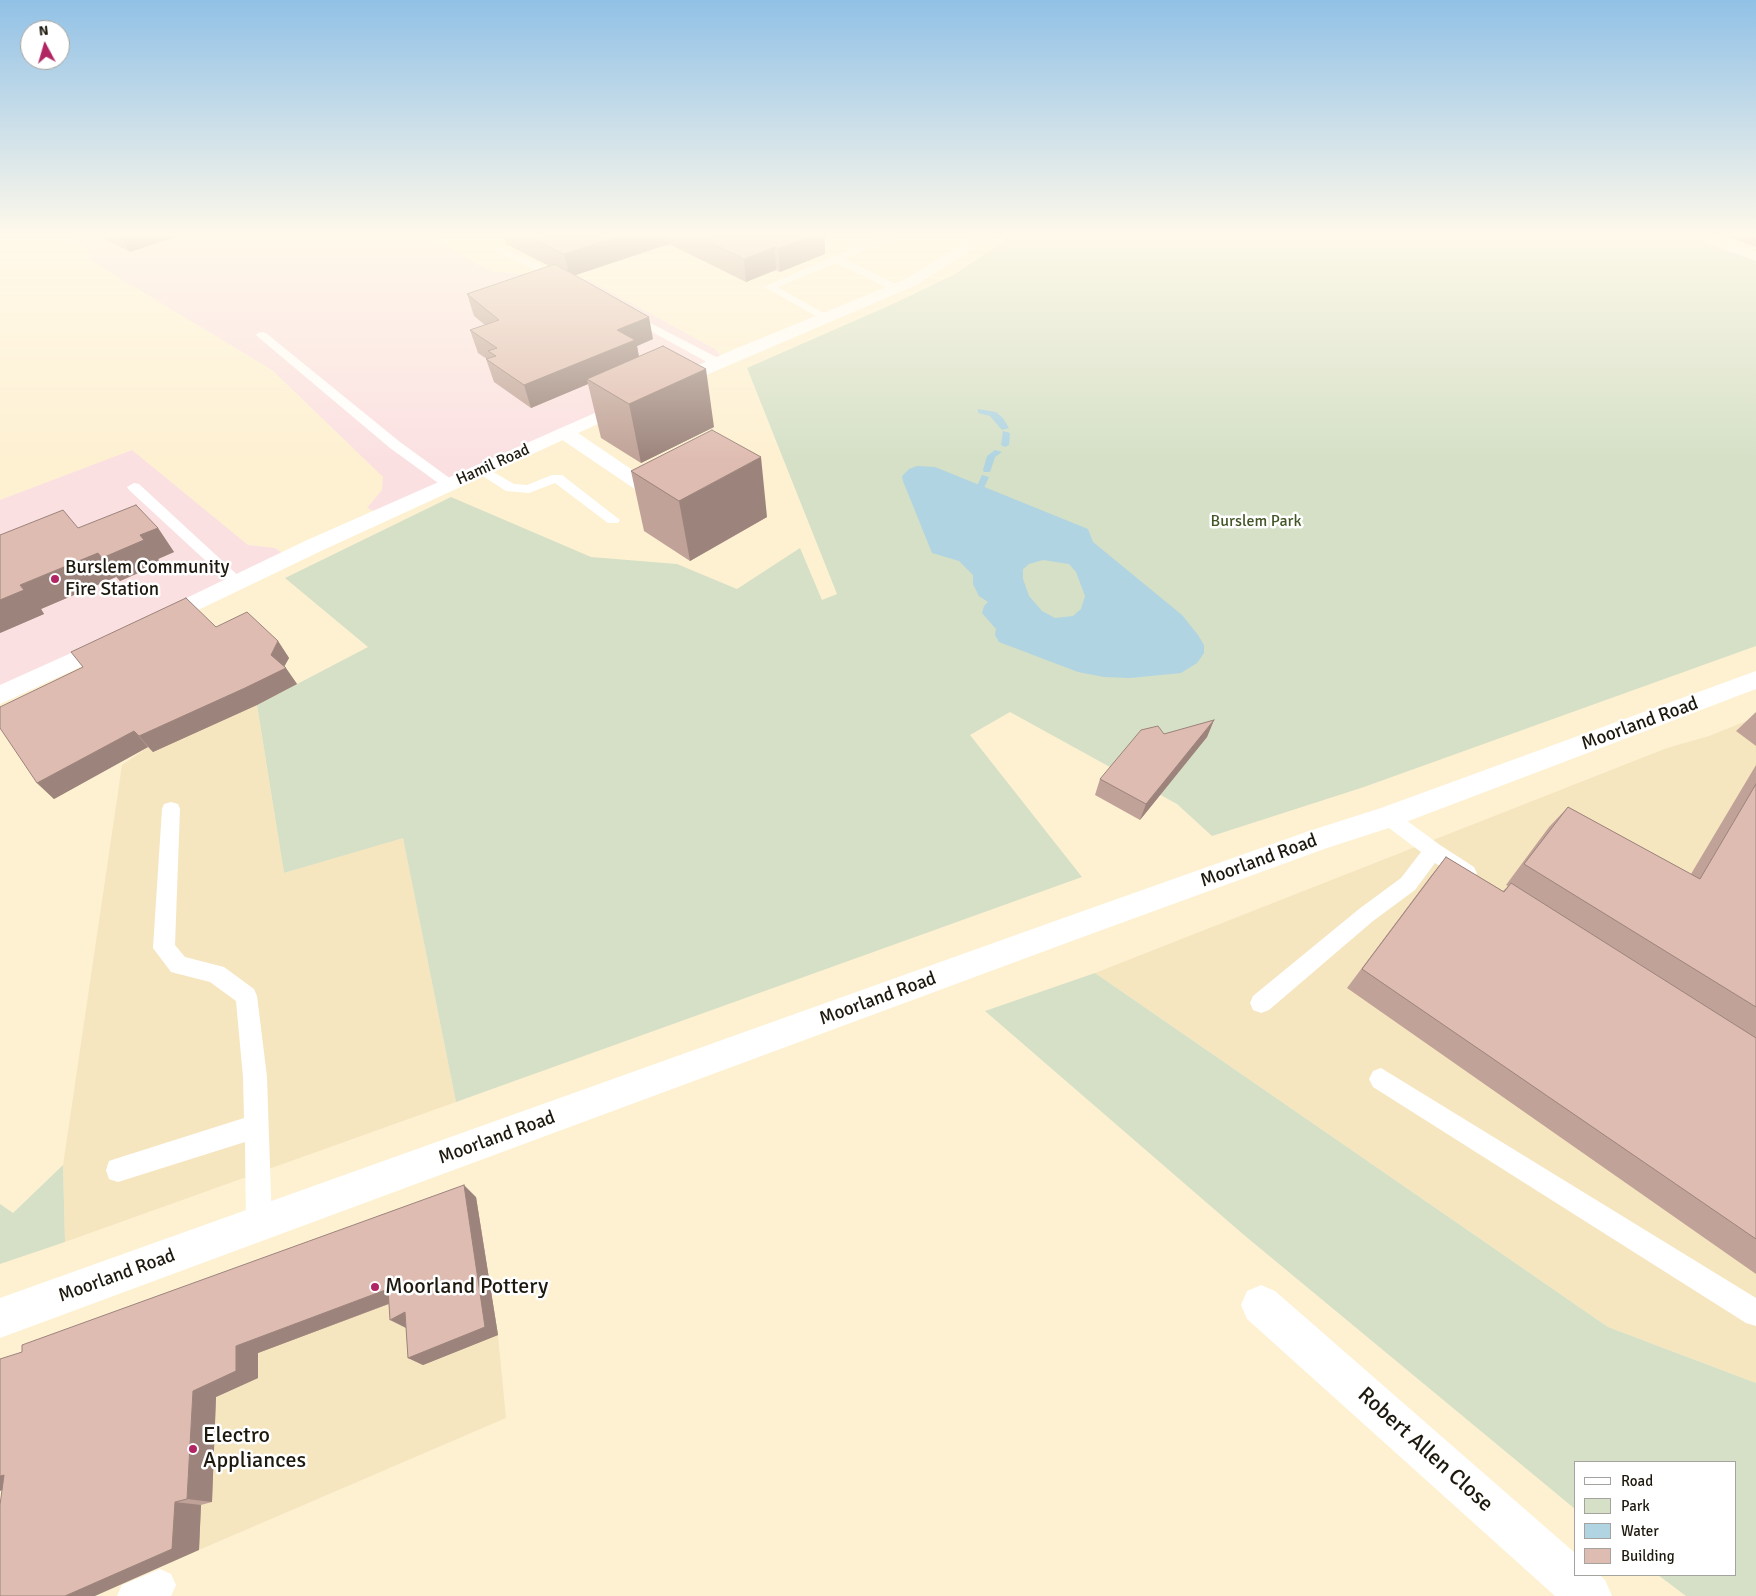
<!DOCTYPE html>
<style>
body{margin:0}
#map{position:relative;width:1756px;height:1596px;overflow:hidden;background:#fef1d2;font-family:Signika,sans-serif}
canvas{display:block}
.legend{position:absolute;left:1574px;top:1461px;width:162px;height:115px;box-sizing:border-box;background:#fff;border:1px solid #a5a39f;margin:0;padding:6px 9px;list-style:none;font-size:15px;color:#1e190e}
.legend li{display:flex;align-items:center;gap:10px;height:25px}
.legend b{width:25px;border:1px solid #a5a39f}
.north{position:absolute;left:20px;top:20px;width:50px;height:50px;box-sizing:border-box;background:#fff;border:1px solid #a5a39f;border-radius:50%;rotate:354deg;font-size:14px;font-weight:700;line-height:20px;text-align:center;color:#1e190e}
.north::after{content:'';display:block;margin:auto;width:18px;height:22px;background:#b02562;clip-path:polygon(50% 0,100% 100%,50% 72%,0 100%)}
</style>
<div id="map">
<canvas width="1756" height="1596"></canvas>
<ul class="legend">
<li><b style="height:6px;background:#fff"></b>Road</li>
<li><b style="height:14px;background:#d5e0c7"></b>Park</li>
<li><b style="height:14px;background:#b0d4e2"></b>Water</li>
<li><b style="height:14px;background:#dfbcb1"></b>Building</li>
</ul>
<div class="north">N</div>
</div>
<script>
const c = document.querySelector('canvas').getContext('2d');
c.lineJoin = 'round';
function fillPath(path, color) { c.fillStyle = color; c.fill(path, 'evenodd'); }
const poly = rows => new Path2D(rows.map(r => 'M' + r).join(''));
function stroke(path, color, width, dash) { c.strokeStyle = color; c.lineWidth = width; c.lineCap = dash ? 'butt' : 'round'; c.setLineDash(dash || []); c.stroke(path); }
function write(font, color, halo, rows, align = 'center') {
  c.font = font + ' Signika,sans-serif'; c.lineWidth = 5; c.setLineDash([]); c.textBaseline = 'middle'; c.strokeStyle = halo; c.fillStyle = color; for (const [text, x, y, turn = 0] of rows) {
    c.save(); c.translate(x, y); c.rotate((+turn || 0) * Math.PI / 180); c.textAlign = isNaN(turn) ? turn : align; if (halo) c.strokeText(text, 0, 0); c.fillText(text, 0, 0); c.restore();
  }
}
const commercial = poly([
 [66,236,428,236,490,271,589,280,715,349,724,360,384,515,367,508,382,490,383,477,272,370,88,259,96,255],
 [132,450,248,545,275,548,289,558,0,695,0,500]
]);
const built = poly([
 [257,705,284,873,403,837,456,1102,65,1242,63,1165,122,765,148,747],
 [1756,717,1756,1383,1608,1327,1095,973,1667,748,1709,736],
 [476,1197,498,1335,506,1418,199,1550,201,1505,212,1502,216,1397,258,1377,259,1276]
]);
const green = poly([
 [1012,236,1690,236,1756,260,1756,646,1364,787,1212,836,1177,804,1010,712,970,735,1082,877,456,1102,403,838,284,873,257,705,368,647,285,578,451,497,591,557,677,564,737,589,800,548,822,600,837,594,747,368,895,303,955,274],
 [1095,973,1608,1327,1756,1383,1756,1596,1686,1596,1658,1575,1735,1575,1735,1462,1575,1462,1575,1509,1244,1235,985,1011],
 [63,1165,65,1242,0,1264,0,1204,13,1213]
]);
const water = poly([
 [917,466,935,467,1088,529,1093,542,1182,615,1198,635,1204,645,1204,653,1197,663,1181,673,1130,678,1104,677,1078,672,999,642,995,635,996,629,982,613,984,606,988,602,979,596,973,584,973,575,959,561,932,553,903,481,902,476,909,469],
 [1043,560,1069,564,1076,572,1085,596,1081,609,1073,616,1055,618,1042,611,1029,596,1023,579,1023,569,1029,564]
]);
const stream = poly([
 [978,409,996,412,1003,418,1009,428,1002,430,990,416,978,413,978,409],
 [1003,431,1010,433,1009,445,1005,447,1001,445,1003,431],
 [995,450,1002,452,995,457,990,472,984,472,983,470,987,456,995,450],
 [982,475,989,477,984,488,981,488,977,486,982,475]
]);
const service = poly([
 [881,236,895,236,844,259,900,286,901,288,900,290,892,290,836,263,777,287,829,316,831,318,829,320,825,321,764,287,881,236],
 [501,247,567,277,568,279,563,282,559,281,497,252,497,248,501,247],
 [629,312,722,360,724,363,718,367,714,366,625,317,623,315,625,313,629,312],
 [262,332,266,333,400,442,455,482,457,485,455,488,445,488,390,448,258,337,256,335,258,333,262,332],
 [483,466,514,484,527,485,552,475,562,475,620,520,618,523,608,523,555,483,529,493,506,491,478,473,476,470,483,466],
 [134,483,139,484,243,580,246,583,243,586,233,586,129,490,127,487,134,483],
 [171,802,178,804,180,809,175,945,185,957,224,967,254,989,257,996,267,1077,272,1225,268,1234,259,1238,250,1234,246,1225,245,1142,118,1182,109,1179,106,1170,109,1161,118,1158,244,1118,243,1077,236,1001,210,982,171,972,153,948,162,809,164,804,171,802],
 [1388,809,1395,812,1440,845,1474,867,1477,873,1474,879,1467,881,1460,879,1435,863,1415,890,1373,921,1269,1010,1261,1013,1253,1010,1250,1003,1253,996,1359,909,1401,878,1421,852,1381,822,1378,817,1381,812,1388,809],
 [1381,1068,1756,1298,1756,1326,1746,1323,1373,1087,1369,1079,1373,1071,1381,1068],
 [160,1569,171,1574,176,1585,171,1596,117,1596,122,1585,160,1569]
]);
const minor = poly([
 [1694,236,1715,236,1756,252,1756,261,1696,239,1694,236],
 [565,427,572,429,659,488,670,489,673,493,665,500,658,502,651,500,558,437,555,433,558,429,565,427],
 [1261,1285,1275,1291,1575,1553,1575,1575,1600,1575,1605,1580,1612,1596,1555,1596,1247,1319,1241,1305,1247,1291,1261,1285]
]);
const tertiary = poly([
 [976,236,994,236,916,285,676,388,670,389,664,388,661,384,664,380,735,349,906,279,976,236],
 [631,397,637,398,640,402,637,406,321,551,167,625,159,628,151,625,147,620,151,615,305,541,631,397],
 [109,636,117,638,121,644,117,650,0,704,0,685,109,636]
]);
const secondary = poly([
 [1756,671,1756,689,1398,825,1327,848,1080,938,0,1338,0,1298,1069,916,1309,831,1381,808,1756,671]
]);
const wall = poly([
 [100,236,178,236,130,252],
 [504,236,825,236,825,254,780,272,776,270,746,282,669,244,575,275,653,339,637,346,639,357,714,427,641,463,601,438,588,384,531,408,494,382,486,359,487,359,478,353,470,330,485,325,474,316,467,294,549,266,506,244],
 [1726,236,1756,236,1756,247],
 [631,471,767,517,690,561,644,531],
 [78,528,158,528,174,552,158,559,161,563,120,581,116,577,41,609,44,614,0,633],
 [216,627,278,641,289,658,284,666,297,684,257,705,153,752,148,747,54,799,37,783,83,667],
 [1756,712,1756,746,1736,731],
 [1214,720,1207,737,1140,820,1095,795,1100,779,1164,734],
 [1756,765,1756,1274,1347,988,1430,877,1446,857,1503,891,1508,886,1506,885,1549,827,1568,807,1691,874],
 [476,1197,498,1335,423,1365,408,1358,406,1328,389,1304,258,1353,258,1378,216,1397,212,1502,201,1505,199,1550,2,1491]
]);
const shadedWall = poly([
 [121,236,178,236,130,252],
 [620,236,668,236,669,244,570,277,564,254],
 [811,236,825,236,825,254,780,272,778,249],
 [775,247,776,270,746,282,744,259],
 [649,317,653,339,637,346,640,363,587,379,588,384,531,408,524,385,617,330],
 [706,369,714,427,641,463,629,404],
 [761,457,767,517,690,561,679,501],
 [158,528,174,552,158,559,161,563,120,581,102,558,140,535],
 [98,553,116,577,41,609,44,614,0,633,0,600,20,585],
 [278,641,289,658,283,669,286,668,297,684,257,705,153,752,139,736,271,655],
 [1214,720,1207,737,1140,820,1146,804],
 [134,731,148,747,54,799,37,783],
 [464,1185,476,1197,498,1335,423,1365,408,1358],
 [388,1289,404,1298,258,1353,258,1378,216,1397,212,1502,187,1499,193,1391,236,1346],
 [405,1312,406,1328,390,1320],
 [4,1475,36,1478,0,1491,0,1476],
 [175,1502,201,1505,199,1550,95,1596,65,1596]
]);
const building = poly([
 [529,236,620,236,564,254,529,236],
 [697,236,811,236,778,249,775,247,744,259,697,236],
 [555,264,649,317,617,330,635,340,524,385,486,359,496,356,488,351,497,348,470,330,499,320,467,294,555,264],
 [663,346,706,369,629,404,587,379,663,346],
 [712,430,761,457,679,501,631,471,712,430],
 [136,505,158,528,140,535,144,540,102,558,98,553,20,585,24,590,0,600,0,535,63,510,78,528,136,505],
 [186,598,216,627,247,612,278,641,271,655,286,668,245,688,139,736,134,731,37,783,0,728,0,707,83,667,71,652,186,598],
 [1214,720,1146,804,1100,779,1141,730,1158,726,1164,734,1214,720],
 [1756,784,1756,1007,1524,864,1568,807,1700,879,1756,784],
 [1446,857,1504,892,1511,883,1756,1038,1756,1239,1362,969,1446,857],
 [464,1185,485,1327,408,1358,405,1312,390,1320,388,1289,236,1346,236,1371,193,1391,187,1499,175,1502,172,1549,65,1596,0,1596,0,1505,4,1475,0,1476,0,1359,22,1352,22,1345,464,1185]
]);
const markers = [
 [55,579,5,"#b02562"],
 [375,1287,5,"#b02562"],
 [193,1449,5,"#b02562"]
];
const farStreetnames = [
 ["Hamil Road",493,465,-24]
];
const farParknames = [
 ["Burslem Park",1256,522]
];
const poiNames = [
 ["Burslem Community",65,568],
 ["Fire Station",65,590]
];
const streetNames = [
 ["Moorland Road",1640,724,-20],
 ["Moorland Road",1259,861,-20],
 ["Moorland Road",878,999,-20],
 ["Moorland Road",497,1138,-20],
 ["Moorland Road",117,1276,-20]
];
const nearPoinames = [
 ["Moorland Pottery",385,1287],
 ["Electro",203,1436],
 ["Appliances",203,1461]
];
const nearStreetnames = [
 ["Robert Allen Close",1425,1450,42]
];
fillPath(commercial, '#fbe0e2');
fillPath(built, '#f6e6c0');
fillPath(green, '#d5e0c7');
fillPath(water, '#b0d4e2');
fillPath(stream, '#b0d4e2');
fillPath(service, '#fff');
fillPath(minor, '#fff');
fillPath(tertiary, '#fff');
fillPath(secondary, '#fff');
fillPath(wall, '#c0a298');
fillPath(shadedWall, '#9c847c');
fillPath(building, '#dfbcb1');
stroke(building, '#9c847c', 1);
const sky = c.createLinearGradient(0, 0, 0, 460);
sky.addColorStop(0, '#91c1e6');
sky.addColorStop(0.51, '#fff9eb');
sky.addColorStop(1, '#fff9eb00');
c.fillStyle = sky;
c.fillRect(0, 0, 1756, 460);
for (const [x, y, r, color] of markers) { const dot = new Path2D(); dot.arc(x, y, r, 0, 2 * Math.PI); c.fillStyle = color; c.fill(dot); stroke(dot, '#fff', 2); }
write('16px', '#1e190e', '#fff', farStreetnames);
write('16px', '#445627', '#fff', farParknames);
write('19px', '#1e190e', '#fff', poiNames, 'left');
write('19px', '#1e190e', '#fff', streetNames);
write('22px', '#1e190e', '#fff', nearPoinames, 'left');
write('22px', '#1e190e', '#fff', nearStreetnames);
</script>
